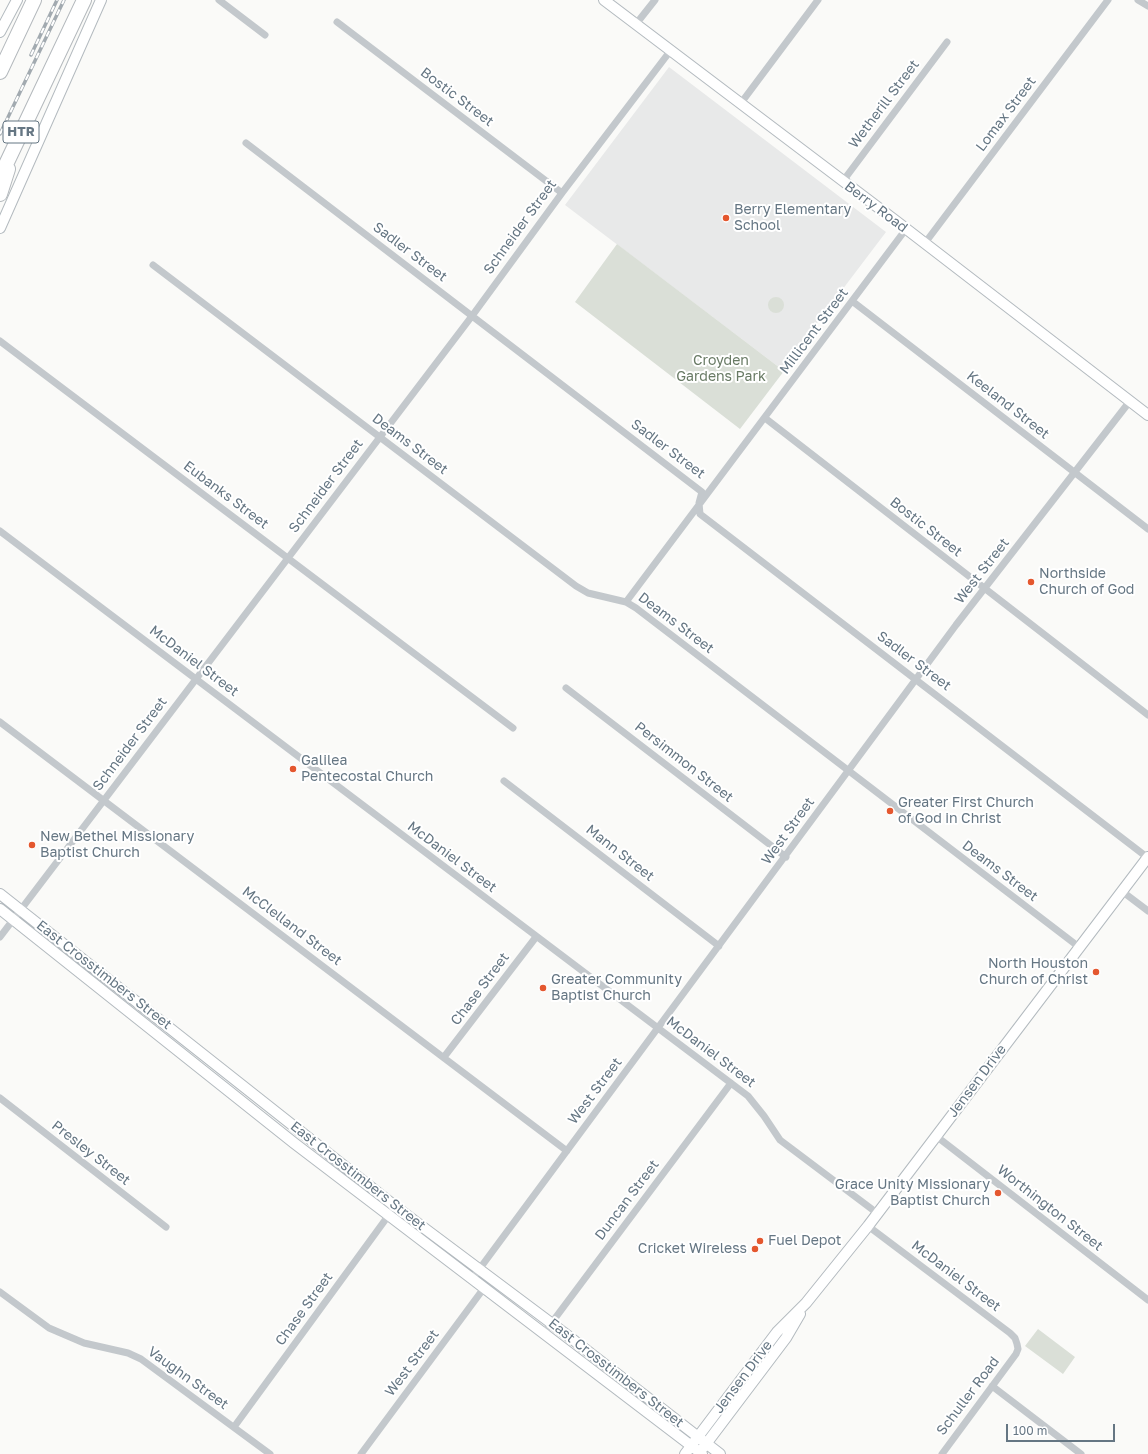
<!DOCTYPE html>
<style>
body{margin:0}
#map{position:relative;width:1148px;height:1454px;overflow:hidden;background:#fafaf8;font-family:"Golos Text",sans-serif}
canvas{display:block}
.scale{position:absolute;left:1006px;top:1424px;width:109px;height:18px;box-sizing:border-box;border:2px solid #657683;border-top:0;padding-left:5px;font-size:12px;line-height:14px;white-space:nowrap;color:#657683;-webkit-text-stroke:3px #fff;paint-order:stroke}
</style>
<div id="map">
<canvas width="1148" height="1454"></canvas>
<div class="scale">100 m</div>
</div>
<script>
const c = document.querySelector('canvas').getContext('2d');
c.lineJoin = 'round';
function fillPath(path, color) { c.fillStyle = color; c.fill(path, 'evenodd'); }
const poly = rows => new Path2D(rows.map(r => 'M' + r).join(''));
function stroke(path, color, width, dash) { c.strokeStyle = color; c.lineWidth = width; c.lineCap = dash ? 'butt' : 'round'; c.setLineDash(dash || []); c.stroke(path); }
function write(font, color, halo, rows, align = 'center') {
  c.font = font + ' "Golos Text",sans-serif'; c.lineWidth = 4; c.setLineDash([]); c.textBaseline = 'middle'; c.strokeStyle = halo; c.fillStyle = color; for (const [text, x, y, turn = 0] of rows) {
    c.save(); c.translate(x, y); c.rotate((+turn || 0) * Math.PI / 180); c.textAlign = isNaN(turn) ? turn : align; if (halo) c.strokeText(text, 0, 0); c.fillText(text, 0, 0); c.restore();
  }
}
const built = poly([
 [669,67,886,232,783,368,784,371,565,205]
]);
const green = poly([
 [617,244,784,371,740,429,575,302],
 '768 305a8 8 0 1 1 16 0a8 8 0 1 1-16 0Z',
 [1038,1329,1075,1357,1063,1374,1025,1346]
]);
const street = poly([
 [219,0,265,35],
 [1138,0,1148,6],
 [337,22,562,193],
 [636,24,655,0],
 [741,103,818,0],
 [246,143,702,492,699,503,700,514,1148,858],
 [843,181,947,42],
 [925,243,1108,0],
 [153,265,576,586,588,593,626,602,636,608,1079,947],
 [852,301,1148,529],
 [0,341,513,728],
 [765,418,1148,715],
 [0,531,748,1096,764,1116,780,1140,877,1213],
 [626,602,906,229],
 [566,688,786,857],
 [0,722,567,1151],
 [504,781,719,946],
 [1123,892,1148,911],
 [0,937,472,316,562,193,671,50],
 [444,1057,536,937],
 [0,1098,166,1227],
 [936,1136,1148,1300],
 [868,1226,1010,1333,1015,1338,1017,1344,1018,1349,1016,1354,942,1454],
 [472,1279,956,625,1130,401],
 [0,1292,49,1328,84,1343,128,1353,141,1359,270,1454],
 [544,1333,731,1083],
 [992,1386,1081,1454],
 [234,1427,391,1212],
 [361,1454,484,1288]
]);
const secondary = poly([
 [604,0,896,221,1148,415],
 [0,32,17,0],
 [0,228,101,0],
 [0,894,396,1207,567,1335,720,1454],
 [0,909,294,1143,702,1454],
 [703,1448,786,1338,800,1314],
 [685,1454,777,1332,806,1303,868,1226,1148,857]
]);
const highway = poly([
 [0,72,34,0],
 [0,177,84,0],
 [0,194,8,169]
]);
const rail = poly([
 [31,55,57,0],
 [0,134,64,0]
]);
const markers = [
 [726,218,4,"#e4572e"],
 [1031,582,4,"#e4572e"],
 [293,769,4,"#e4572e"],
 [890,811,4,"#e4572e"],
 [32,845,4,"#e4572e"],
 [1096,972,4,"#e4572e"],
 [543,988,4,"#e4572e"],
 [998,1193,4,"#e4572e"],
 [760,1241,4,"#e4572e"],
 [755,1249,4,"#e4572e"]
];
const shields = [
 [21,132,36]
];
const shieldNames = [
 ["HTR",21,132]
];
const streetNames = [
 ["Bostic Street",457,97,37],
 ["Wetherill Street",884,104,-53],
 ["Lomax Street",1006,114,-53],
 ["Berry Road",876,207,37],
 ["Schneider Street",520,227,-54],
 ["Sadler Street",410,252,37],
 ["Millicent Street",814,331,-53],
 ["Keeland Street",1008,405,38],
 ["Deams Street",410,444,37],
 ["Sadler Street",668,449,37],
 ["Schneider Street",326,486,-53],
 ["Eubanks Street",226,495,37],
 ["Bostic Street",926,527,38],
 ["West Street",982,571,-52],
 ["Deams Street",676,623,37],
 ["McDaniel Street",194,661,37],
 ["Sadler Street",914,661,37],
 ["Schneider Street",130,744,-53],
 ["Persimmon Street",684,762,38],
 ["West Street",788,831,-54],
 ["Mann Street",620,853,38],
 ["McDaniel Street",452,857,37],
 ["Deams Street",1000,871,37],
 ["McClelland Street",292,926,37],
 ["East Crosstimbers Street",104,975,38],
 ["Chase Street",480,989,-53],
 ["McDaniel Street",711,1052,37],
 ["Jensen Drive",977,1081,-53],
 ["West Street",595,1091,-53],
 ["Presley Street",91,1153,38],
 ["East Crosstimbers Street",358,1176,38],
 ["Duncan Street",627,1200,-53],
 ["Worthington Street",1050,1208,38],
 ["McDaniel Street",956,1276,37],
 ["Chase Street",304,1309,-54],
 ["West Street",412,1363,-53],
 ["East Crosstimbers Street",616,1373,38],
 ["Jensen Drive",743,1377,-53],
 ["Vaughn Street",188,1378,36],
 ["Schuller Road",968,1396,-53]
];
const poiNames = [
 ["Berry Elementary",734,210],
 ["School",734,226],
 ["Northside",1039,574],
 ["Church of God",1039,590],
 ["Galilea",301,761],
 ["Pentecostal Church",301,777],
 ["Greater First Church",898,803],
 ["of God in Christ",898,819],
 ["New Bethel Missionary",40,837],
 ["Baptist Church",40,853],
 ["North Houston",1088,964,"right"],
 ["Church of Christ",1088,980,"right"],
 ["Greater Community",551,980],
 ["Baptist Church",551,996],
 ["Grace Unity Missionary",990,1185,"right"],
 ["Baptist Church",990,1201,"right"],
 ["Fuel Depot",768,1241],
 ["Cricket Wireless",747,1249,"right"]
];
const parkNames = [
 ["Croyden",721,361],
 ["Gardens Park",721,377]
];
fillPath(built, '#e8e9e9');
fillPath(green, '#dadfd7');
stroke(secondary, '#b3babf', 12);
stroke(highway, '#b4b9bd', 16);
stroke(street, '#c3c8cc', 7);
stroke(secondary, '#fff', 10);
stroke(highway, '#fff', 14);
stroke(rail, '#a2aab0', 3.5);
stroke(rail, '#fff', 2, [6]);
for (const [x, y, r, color] of markers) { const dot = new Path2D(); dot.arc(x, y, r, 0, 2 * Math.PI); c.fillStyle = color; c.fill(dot); stroke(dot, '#fff', 1.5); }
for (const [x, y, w] of shields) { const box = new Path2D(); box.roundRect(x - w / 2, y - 11, w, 22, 3); c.fillStyle = '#fff'; c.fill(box); stroke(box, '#657683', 1); }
write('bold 13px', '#657683', null, shieldNames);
write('14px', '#657683', '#fff', streetNames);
write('14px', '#657683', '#fff', poiNames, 'left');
write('14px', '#687a64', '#fff', parkNames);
</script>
